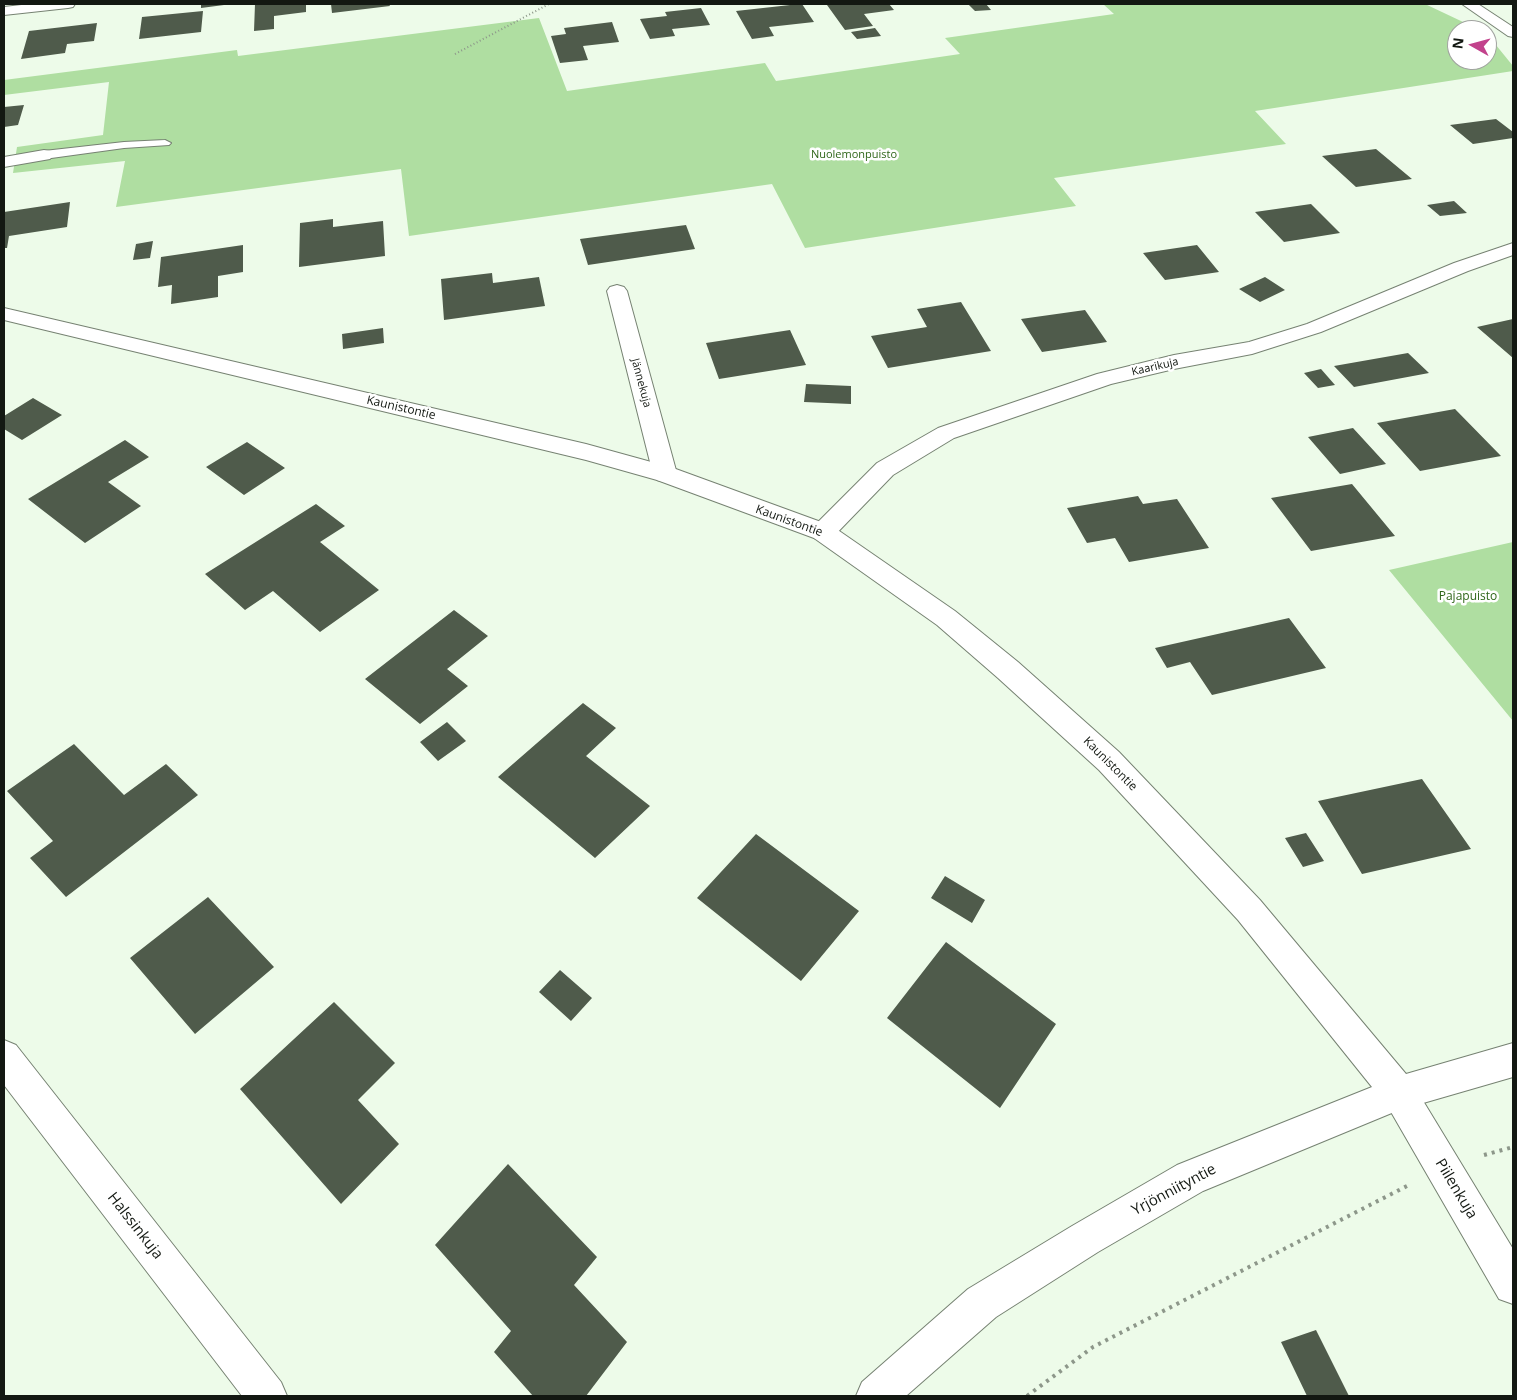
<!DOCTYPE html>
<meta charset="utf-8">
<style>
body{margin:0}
#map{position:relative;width:1517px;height:1400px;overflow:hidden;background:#edfbe9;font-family:"Open Sans",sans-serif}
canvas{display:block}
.frame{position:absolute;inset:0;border:5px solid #131812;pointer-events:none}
.north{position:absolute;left:1447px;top:20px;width:50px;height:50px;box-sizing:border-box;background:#fff;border:1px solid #a1a3a0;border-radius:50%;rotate:277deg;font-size:14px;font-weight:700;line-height:20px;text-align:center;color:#131812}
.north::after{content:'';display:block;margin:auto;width:18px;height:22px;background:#c2428c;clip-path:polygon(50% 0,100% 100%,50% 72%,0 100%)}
</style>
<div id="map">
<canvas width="1517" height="1400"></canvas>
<div class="frame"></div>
<div class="north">N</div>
</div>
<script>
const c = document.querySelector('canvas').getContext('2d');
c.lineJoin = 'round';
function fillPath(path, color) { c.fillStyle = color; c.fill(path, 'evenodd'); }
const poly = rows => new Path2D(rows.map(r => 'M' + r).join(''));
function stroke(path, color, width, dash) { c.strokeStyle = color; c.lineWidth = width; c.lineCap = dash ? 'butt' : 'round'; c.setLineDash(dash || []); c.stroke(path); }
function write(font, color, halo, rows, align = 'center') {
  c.font = font + ' "Open Sans",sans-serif'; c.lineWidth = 5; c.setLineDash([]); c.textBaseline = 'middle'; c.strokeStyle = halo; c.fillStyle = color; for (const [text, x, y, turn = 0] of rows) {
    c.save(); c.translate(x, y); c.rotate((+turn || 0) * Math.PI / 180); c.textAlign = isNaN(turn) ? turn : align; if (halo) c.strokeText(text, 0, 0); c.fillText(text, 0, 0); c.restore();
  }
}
const green = poly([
 [1103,4,1425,4,1480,30,1457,30,1457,60,1487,60,1487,34,1513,66,1513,71,1255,111,1286,144,1054,178,1076,206,805,248,772,184,409,236,401,169,116,207,125,161,13,173,17,147,103,135,109,82,4,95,4,80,237,50,238,56,539,18,567,91,765,63,776,81,960,54,945,38,1114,14],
 [1513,542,1513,721,1389,570]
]);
const building = poly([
 [201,4,224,4,224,5,201,8],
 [255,4,306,4,306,12,274,16,274,29,254,31],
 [331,4,389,4,390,6,332,13],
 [799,4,802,4,814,22,769,27,774,36,752,39,736,11],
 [838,4,889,4,894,10,864,14,873,26,845,30,827,5],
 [968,4,986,4,991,10,975,11],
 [701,8,710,25,672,29,675,36,650,39,640,19,667,16,665,12],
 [203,11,201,32,139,39,142,17],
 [612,22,619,42,583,46,588,60,560,63,551,36,566,34,564,28],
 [97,23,94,41,67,44,65,53,21,59,29,31],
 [875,28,881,36,857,39,851,32],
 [24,105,18,125,4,127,4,107],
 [1496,119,1513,132,1513,138,1473,144,1450,125],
 [1376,149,1412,179,1356,187,1322,156],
 [1454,201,1467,213,1440,216,1427,205],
 [70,202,67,227,9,236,7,248,4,248,4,212],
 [1311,204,1340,233,1284,242,1255,212],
 [333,219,333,227,383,221,385,256,299,267,300,223],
 [686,225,695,249,588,265,580,239],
 [153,241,150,258,133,260,136,244],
 [243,245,243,272,218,276,218,297,171,304,172,285,158,287,161,257],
 [1197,245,1219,272,1165,280,1143,253],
 [492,273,493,283,539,277,545,306,444,320,441,279],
 [1265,277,1285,290,1260,302,1239,289],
 [961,302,991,351,888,368,871,336,927,327,917,309],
 [1085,310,1107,342,1042,352,1021,319],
 [1513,319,1513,358,1477,327],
 [383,328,384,343,343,349,342,334],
 [790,330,806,365,719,379,706,343],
 [1408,353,1429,373,1354,387,1334,366],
 [1321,369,1335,385,1318,388,1304,373],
 [806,384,851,386,851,404,804,402],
 [33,398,62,415,22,440,4,429,4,416],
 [1455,409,1501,456,1420,471,1377,423],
 [1353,428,1386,464,1340,474,1308,437],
 [125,440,149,457,108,482,141,506,85,543,28,499],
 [247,442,285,468,244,495,206,467],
 [1352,484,1395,536,1311,551,1271,498],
 [1138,496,1143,504,1177,499,1209,548,1129,562,1115,538,1087,543,1067,508],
 [316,504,345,526,320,542,379,590,320,632,273,591,245,610,205,574],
 [454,610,488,636,447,669,468,686,420,724,365,679],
 [1289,618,1326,668,1212,695,1190,662,1167,668,1155,648],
 [583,703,616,728,586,756,650,806,595,858,498,777],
 [447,722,466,741,438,761,420,742],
 [74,744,124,795,166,764,198,795,66,897,30,858,53,841,7,791],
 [1422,779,1471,849,1362,874,1318,801],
 [1306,833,1324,861,1303,867,1285,838],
 [756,834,859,911,801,981,697,898],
 [945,876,985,900,972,923,931,898],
 [208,897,274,967,195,1034,130,958],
 [946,942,1056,1024,1000,1108,887,1018],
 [560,970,592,998,571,1021,539,992],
 [334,1002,395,1063,358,1100,399,1144,341,1204,240,1089],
 [508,1164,597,1257,574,1285,627,1342,586,1396,533,1396,494,1352,511,1331,435,1245],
 [1316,1330,1349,1396,1307,1396,1281,1342]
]);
const pathFar1 = poly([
 [455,54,549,4]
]);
const path = poly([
 [1484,1155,1513,1147],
 [1027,1396,1093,1347,1407,1186]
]);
const service = poly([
 [165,140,171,143,169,145,124,148,44,159,38,155,44,151,124,142,165,140]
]);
const minor = poly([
 [30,4,75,4,73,7,68,8,4,15,4,7,30,4],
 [44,150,50,151,53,155,50,159,4,167,4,157,44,150],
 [1513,243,1513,255,1468,271,1321,332,1252,354,1174,369,1111,384,954,438,893,475,832,538,823,541,814,538,811,532,814,526,877,463,938,428,1097,374,1174,355,1249,342,1307,324,1454,263,1513,243],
 [617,285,624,287,627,291,677,474,673,480,665,482,657,480,653,474,607,291,610,287,617,285],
 [4,1040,16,1045,281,1382,287,1396,242,1396,4,1085,4,1040],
 [1399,1076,1411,1081,1513,1249,1513,1304,1499,1299,1387,1105,1382,1093,1387,1081,1399,1076]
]);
const tertiary = poly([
 [1462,4,1478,4,1513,27,1513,37,1508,36,1462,4],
 [4,308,586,444,673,468,832,526,955,611,1018,662,1119,752,1260,900,1406,1074,1513,1043,1513,1077,1399,1110,1203,1191,1098,1252,996,1317,906,1396,856,1396,862,1382,968,1289,1072,1226,1177,1165,1372,1087,1238,920,1099,770,998,678,937,625,814,538,657,480,586,460,4,320,4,308]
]);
const farParknames = [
 ["Nuolemonpuisto",854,155]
];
const farStreetnames = [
 ["Kaarikuja",1155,367,-13],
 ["Jännekuja",641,383,75]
];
const streetNames = [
 ["Kaunistontie",401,408,13],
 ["Kaunistontie",789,521,20],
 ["Kaunistontie",1110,764,45]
];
const parkNames = [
 ["Pajapuisto",1468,597]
];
const nearStreetnames = [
 ["Piilenkuja",1456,1189,59],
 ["Yrjönniityntie",1174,1190,-28],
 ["Halssinkuja",135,1226,52]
];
fillPath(green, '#afdea1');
fillPath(building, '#4f5b4b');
stroke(service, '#768272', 2);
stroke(minor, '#768272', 2);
stroke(tertiary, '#768272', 2);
stroke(pathFar1, '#8d978a', 2, [1, 2.5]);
stroke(path, '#8d978a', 4, [3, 5]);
fillPath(service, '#fff');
fillPath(minor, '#fff');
fillPath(tertiary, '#fff');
write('11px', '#2f6619', '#fff', farParknames);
write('11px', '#131812', '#fff', farStreetnames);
write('12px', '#131812', '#fff', streetNames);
write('12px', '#2f6619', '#fff', parkNames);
write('15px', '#131812', '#fff', nearStreetnames);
</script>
